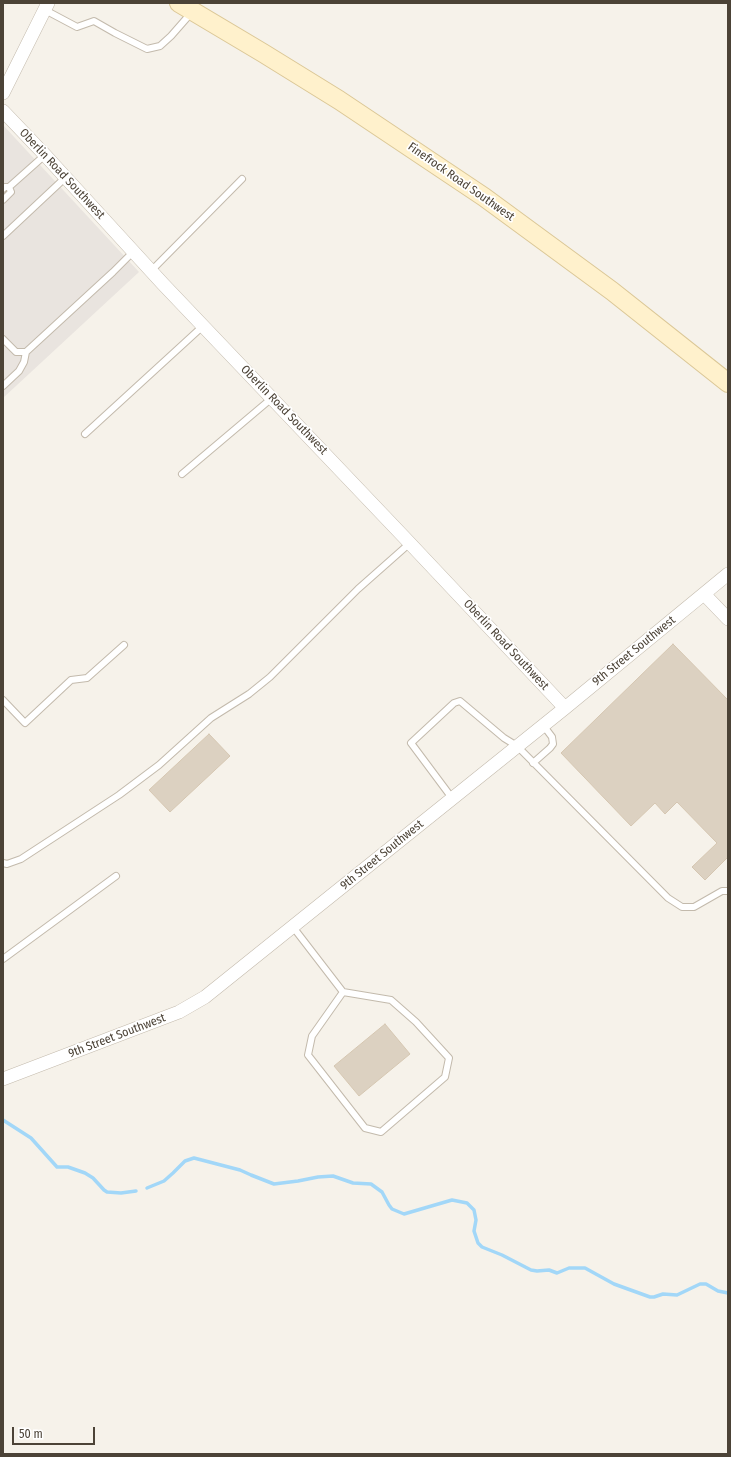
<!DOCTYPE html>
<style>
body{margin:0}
#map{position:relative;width:731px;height:1457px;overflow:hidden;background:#f6f2ea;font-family:"Fira Sans Condensed",sans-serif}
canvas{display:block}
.frame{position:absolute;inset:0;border:4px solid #4c4337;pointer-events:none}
.scale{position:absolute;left:12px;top:1427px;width:83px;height:18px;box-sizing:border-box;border:2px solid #4c4337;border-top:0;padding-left:5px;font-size:12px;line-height:14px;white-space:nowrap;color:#4c4337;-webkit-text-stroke:3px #fff;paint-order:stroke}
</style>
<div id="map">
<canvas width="731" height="1457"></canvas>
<div class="frame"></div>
<div class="scale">50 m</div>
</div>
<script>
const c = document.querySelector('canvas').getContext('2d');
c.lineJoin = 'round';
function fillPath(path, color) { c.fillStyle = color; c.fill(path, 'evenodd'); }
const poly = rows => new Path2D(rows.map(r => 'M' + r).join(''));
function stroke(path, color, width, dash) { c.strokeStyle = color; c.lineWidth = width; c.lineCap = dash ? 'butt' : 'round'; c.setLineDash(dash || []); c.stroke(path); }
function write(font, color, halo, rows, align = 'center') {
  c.font = font + ' "Fira Sans Condensed",sans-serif'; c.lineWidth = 3.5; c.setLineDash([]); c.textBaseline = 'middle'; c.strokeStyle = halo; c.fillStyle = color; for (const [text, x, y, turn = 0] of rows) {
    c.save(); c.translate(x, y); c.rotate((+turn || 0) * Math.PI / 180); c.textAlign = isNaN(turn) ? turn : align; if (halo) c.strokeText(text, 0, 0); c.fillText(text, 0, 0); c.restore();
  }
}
const industrial = poly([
 [3,125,139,272,3,398]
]);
const stream = poly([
 [3,1120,31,1138,57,1167,68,1167,85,1173,93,1178,104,1190,107,1192,121,1193,136,1191],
 [147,1188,164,1181,173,1173,185,1161,194,1158,240,1170,251,1175,274,1184,298,1181,318,1177,333,1176,353,1183,371,1184,382,1192,389,1205,392,1209,404,1214,452,1200,467,1203,474,1210,476,1220,474,1231,478,1243,482,1247,502,1255,531,1270,537,1271,549,1270,557,1273,569,1268,585,1268,614,1284,650,1297,654,1297,663,1294,677,1295,700,1284,706,1284,718,1291,728,1293]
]);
const building = poly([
 [673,644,728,700,728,857,705,880,692,867,717,843,677,802,665,814,655,803,631,826,561,753,673,644],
 [209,734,230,756,170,812,149,790,209,734],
 [385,1024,410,1054,359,1096,334,1066,385,1024]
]);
const lane = poly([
 [45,10,77,27,94,21,115,33,147,49,160,46,171,36,192,12],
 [3,189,5,187,9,187,45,155],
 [3,200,11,192,9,187],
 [3,236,66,177],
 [151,271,242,179],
 [3,339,16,352,26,352,113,272,134,251],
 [3,386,19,371,24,362,26,352],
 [85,434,203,326],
 [182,474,272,398],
 [3,700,25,723,71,680,87,678,124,645],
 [533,763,550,748,553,744,552,737,543,725],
 [452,798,411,743,454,703,460,701,504,738,517,746,668,898,682,907,694,907,722,891,728,891],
 [3,863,7,864,21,859,119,795,159,765,211,718,249,694,270,677,358,589,410,543],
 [293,927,343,992,391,1000,416,1022,449,1058,445,1077,381,1132,365,1128,308,1055,312,1036,343,992],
 [3,959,116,876]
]);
const street = poly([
 [3,93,48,3],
 [3,111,45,155,163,284,403,536,565,708],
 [704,594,728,619],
 [3,1079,179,1012,205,997,565,708,728,574]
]);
const secondary = poly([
 [179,3,263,53,339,100,484,197,612,291,728,383]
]);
const streetNames = [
 ["Oberlin Road Southwest",62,174,47],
 ["Finefrock Road Southwest",461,182,35],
 ["Oberlin Road Southwest",284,410,46],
 ["Oberlin Road Southwest",506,645,47],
 ["9th Street Southwest",634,651,-39],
 ["9th Street Southwest",382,855,-39],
 ["9th Street Southwest",117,1036,-21]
];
fillPath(industrial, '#e9e4df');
stroke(stream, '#a2d7f8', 3.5);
fillPath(building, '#dcd1c1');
stroke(building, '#d5c6b1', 1);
stroke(lane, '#c3baac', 8);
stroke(street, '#c3baac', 14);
stroke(secondary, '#dbc796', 20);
stroke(lane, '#fff', 6);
stroke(street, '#fff', 13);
stroke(secondary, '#fff1cc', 18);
write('12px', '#4c4337', '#fff', streetNames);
</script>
